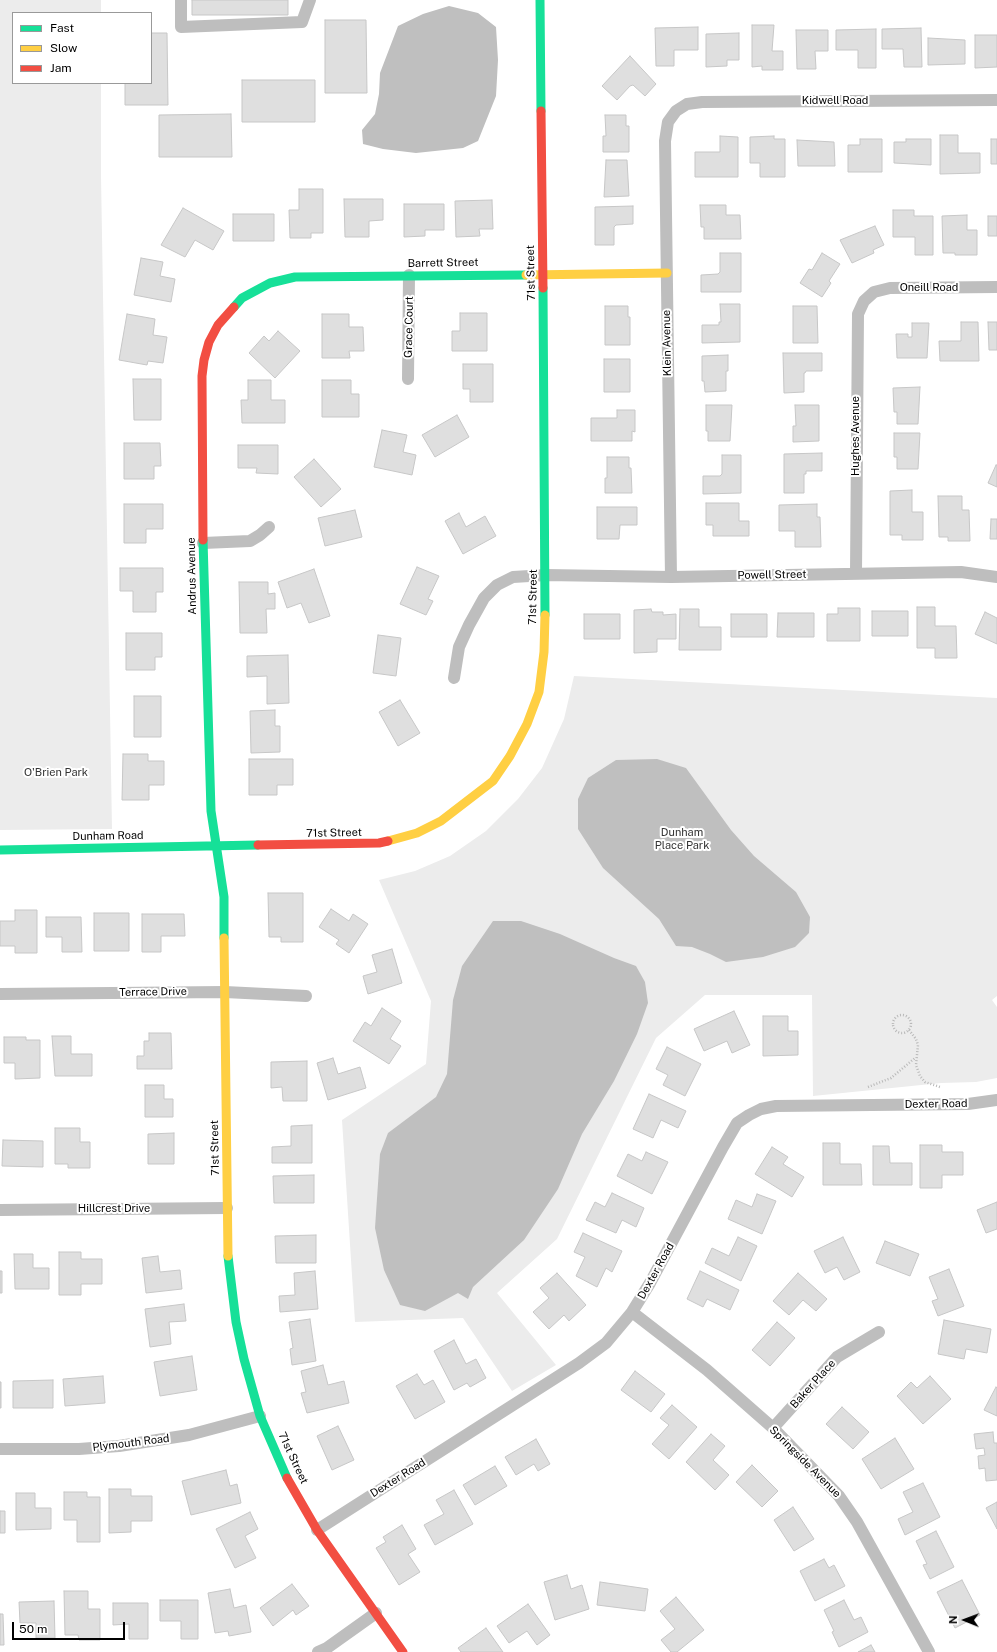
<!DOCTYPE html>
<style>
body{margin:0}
#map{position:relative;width:997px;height:1652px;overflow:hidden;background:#fff;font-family:"Public Sans",sans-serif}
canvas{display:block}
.legend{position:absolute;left:12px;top:12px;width:140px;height:72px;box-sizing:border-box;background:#fff;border:1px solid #999;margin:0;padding:5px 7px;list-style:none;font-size:12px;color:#000}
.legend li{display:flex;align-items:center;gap:8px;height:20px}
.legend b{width:20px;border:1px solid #999}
.north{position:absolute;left:945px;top:1600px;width:40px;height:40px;-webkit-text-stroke:3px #fff;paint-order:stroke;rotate:271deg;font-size:11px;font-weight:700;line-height:16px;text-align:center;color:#000}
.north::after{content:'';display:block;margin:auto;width:14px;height:18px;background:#000;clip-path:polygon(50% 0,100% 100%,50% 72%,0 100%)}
.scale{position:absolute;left:12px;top:1622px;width:113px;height:18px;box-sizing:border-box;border:2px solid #000;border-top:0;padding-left:5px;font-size:12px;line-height:14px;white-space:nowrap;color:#000;-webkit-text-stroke:3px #fff;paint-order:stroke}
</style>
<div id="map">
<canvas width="997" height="1652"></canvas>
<ul class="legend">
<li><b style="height:5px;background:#16e098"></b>Fast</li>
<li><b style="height:5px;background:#ffcf43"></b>Slow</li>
<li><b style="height:5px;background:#f24e42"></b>Jam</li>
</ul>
<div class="north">N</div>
<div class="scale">50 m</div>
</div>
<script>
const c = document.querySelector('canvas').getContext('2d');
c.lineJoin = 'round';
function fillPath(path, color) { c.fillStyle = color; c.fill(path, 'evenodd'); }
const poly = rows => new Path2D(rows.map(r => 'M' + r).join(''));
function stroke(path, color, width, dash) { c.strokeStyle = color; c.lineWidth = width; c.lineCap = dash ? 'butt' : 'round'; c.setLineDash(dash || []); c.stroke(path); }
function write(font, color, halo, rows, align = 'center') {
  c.font = font + ' "Public Sans",sans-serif'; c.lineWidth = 4; c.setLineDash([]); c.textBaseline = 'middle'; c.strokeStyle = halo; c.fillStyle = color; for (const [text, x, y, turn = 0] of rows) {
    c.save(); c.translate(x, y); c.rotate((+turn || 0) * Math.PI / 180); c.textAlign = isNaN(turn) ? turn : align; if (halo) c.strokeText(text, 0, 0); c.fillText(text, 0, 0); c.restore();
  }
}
const green = poly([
 [0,0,101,0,101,13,13,13,13,83,101,83,101,176,112,829,0,830],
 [574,676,997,698,997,996,992,1000,997,1007,997,1078,976,1082,941,1083,813,1096,812,995,705,995,656,1038,557,1239,497,1293,556,1365,512,1391,463,1318,355,1322,342,1120,426,1064,431,1001,379,880,415,871,450,856,486,831,518,799,542,768,564,719]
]);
const water = poly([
 [449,6,478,13,496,27,498,60,496,96,478,141,463,148,416,153,383,149,363,144,362,130,375,114,379,94,380,73,398,26,423,14],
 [657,759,686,768,731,830,754,856,796,892,810,917,809,933,795,947,763,957,726,962,710,954,692,947,676,946,659,919,603,868,578,829,578,799,588,778,616,760],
 [493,921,521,921,560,934,614,958,636,966,645,982,648,1003,637,1034,614,1081,582,1134,558,1189,524,1240,473,1287,468,1299,458,1293,425,1311,400,1305,384,1270,375,1228,380,1154,388,1133,436,1097,447,1074,453,1000,462,966]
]);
const building = poly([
 [192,0,288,0,288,15,192,15,192,0],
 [325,20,366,20,367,93,325,93,325,20],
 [752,25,774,25,772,51,783,51,783,70,762,70,762,66,752,67,752,25],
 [698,27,698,50,674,50,674,66,656,66,655,28,698,27],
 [921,28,922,67,904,67,903,49,882,49,882,29,921,28],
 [876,29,876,68,858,68,858,50,836,50,836,30,876,29],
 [796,30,828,30,828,51,815,51,816,69,797,69,796,30],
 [151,33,167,33,168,105,125,105,125,83,151,83,151,33],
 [739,33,739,60,727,60,727,66,706,67,706,34,739,33],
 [975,35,997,35,997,67,975,68,975,35],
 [928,38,965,40,965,64,928,65,928,38],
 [630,56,656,84,645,96,633,85,630,86,617,100,602,86,630,56],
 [242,80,315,80,315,122,242,122,242,80],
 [231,114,232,157,159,157,159,115,231,114],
 [605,115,626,115,626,126,629,126,629,152,603,152,603,136,606,136,605,115],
 [940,135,958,135,958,153,980,153,980,173,940,174,940,135],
 [720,136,738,137,738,177,695,177,695,152,720,152,720,136],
 [774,136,774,139,785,139,785,177,760,177,760,163,750,163,750,137,774,136],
 [860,139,882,139,882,172,848,172,848,145,860,145,860,139],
 [906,139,931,139,931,165,894,163,894,142,906,142,906,139],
 [991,139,997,139,997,164,991,164,991,139],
 [797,140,834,142,835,166,798,166,797,140],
 [606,160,627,160,629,196,604,197,606,160],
 [299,189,323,189,323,233,311,233,311,238,290,238,289,210,299,210,299,189],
 [344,199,383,199,383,220,369,221,369,237,345,237,344,199],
 [492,200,493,229,479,229,480,236,456,237,455,201,492,200],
 [404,204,444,204,444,230,425,230,425,236,404,237,404,204],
 [700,205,726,205,726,215,740,215,741,239,704,239,704,227,701,227,700,205],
 [633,206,633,224,616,225,614,227,614,245,595,245,595,207,633,206],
 [183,208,224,231,213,250,195,240,185,257,161,245,183,208],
 [893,210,914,210,914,216,933,216,933,255,915,255,915,237,893,237,893,210],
 [233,214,274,214,274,241,233,241,233,214],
 [967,215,967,230,977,230,977,255,955,255,955,253,943,253,942,216,967,215],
 [988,216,997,216,997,236,988,236,988,216],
 [875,226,884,245,873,250,874,253,852,263,840,240,875,226],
 [720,253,741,253,741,292,701,292,701,275,718,274,720,272,720,253],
 [822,253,840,264,829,281,831,283,822,297,800,283,809,269,812,270,822,253],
 [141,258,163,262,160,276,175,279,171,302,134,295,141,258],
 [720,304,740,304,740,342,702,343,702,325,719,325,719,322,721,322,720,304],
 [605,306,628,306,628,317,630,317,630,345,605,345,605,306],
 [793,306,817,306,818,343,793,343,793,306],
 [460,313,487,313,487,351,452,351,452,331,460,331,460,313],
 [127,314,155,319,153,335,167,337,163,363,148,361,147,365,119,360,127,314],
 [322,314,349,314,349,327,363,327,364,351,349,351,350,358,322,358,322,314],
 [961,322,978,322,979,361,940,361,939,341,961,341,961,322],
 [988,322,997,322,997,350,989,350,988,322],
 [912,323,929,323,927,358,897,358,896,334,908,334,908,337,912,337,912,323],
 [278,331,300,351,275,378,249,353,264,336,269,341,278,331],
 [783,353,822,353,822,371,806,371,805,373,804,373,804,392,784,393,783,353],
 [728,355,728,371,726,371,726,391,705,392,704,381,702,381,702,356,728,355],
 [604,359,630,359,630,392,604,392,604,359],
 [463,364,493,364,493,402,470,402,470,389,463,389,463,364],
 [133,379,161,379,161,420,134,420,133,379],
 [248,380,271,380,271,400,285,400,285,423,242,423,241,400,248,400,248,380],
 [322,380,351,380,351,394,359,394,359,417,322,417,322,380],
 [920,387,918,424,897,424,897,412,894,412,893,388,920,387],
 [706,405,732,405,730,441,708,441,708,431,706,431,706,405],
 [795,405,819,405,819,441,793,442,793,426,796,426,795,405],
 [617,410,635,410,635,432,632,431,632,441,591,441,591,418,617,418,617,410],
 [457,415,469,437,435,457,422,435,457,415],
 [382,430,407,435,403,452,416,455,412,475,374,467,382,430],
 [894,433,920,433,918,469,897,469,897,457,894,457,894,433],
 [124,443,160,443,161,466,154,466,154,479,124,479,124,443],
 [238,445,278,445,278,474,256,473,257,468,238,468,238,445],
 [822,453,822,471,806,471,806,474,804,474,804,493,784,493,784,454,822,453],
 [722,455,741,455,741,493,703,494,703,476,720,476,722,474,722,455],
 [607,457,629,457,629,468,631,468,632,493,605,493,605,478,607,478,607,457],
 [314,459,341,489,321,507,294,477,314,459],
 [996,465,997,465,997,487,988,483,996,465],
 [912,490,912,512,923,512,923,540,902,540,902,535,890,535,890,491,912,490],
 [938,496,962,496,962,510,969,510,970,541,948,541,948,537,939,537,938,496],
 [706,503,739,503,739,521,749,521,749,536,713,536,713,525,706,525,706,503],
 [124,504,163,504,163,529,146,529,146,543,124,543,124,504],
 [817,504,817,517,820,517,821,547,795,547,795,531,779,531,779,505,817,504],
 [597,507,637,507,637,525,620,525,619,539,597,539,597,507],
 [355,510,362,537,325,546,318,518,355,510],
 [459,513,466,527,485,516,496,536,463,554,445,521,459,513],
 [991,519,997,519,997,539,990,539,991,519],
 [417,567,439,576,428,599,433,601,426,615,400,604,417,567],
 [120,568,163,568,163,592,156,592,156,612,133,612,133,591,120,591,120,568],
 [314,569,330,616,309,623,301,603,287,608,278,582,314,569],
 [239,582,268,582,268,594,275,593,275,609,266,609,267,633,240,633,239,582],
 [917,607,935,607,935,626,956,626,957,658,935,658,935,648,917,648,917,607],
 [838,608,860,608,860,641,827,641,827,614,838,614,838,608],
 [651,609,652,612,663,612,663,615,676,614,676,639,657,639,657,652,634,653,634,610,651,609],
 [680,609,699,609,699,627,721,627,721,650,679,650,680,609],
 [872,611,908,611,908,636,872,636,872,611],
 [985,612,997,618,997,644,975,634,985,612],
 [778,613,814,613,814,637,777,637,778,613],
 [584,614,620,614,620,639,584,639,584,614],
 [731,614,767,614,767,637,731,637,731,614],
 [126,633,162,633,162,657,155,657,155,670,126,670,126,633],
 [378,635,401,638,396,676,373,673,378,635],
 [288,655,289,703,267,704,267,676,247,677,247,656,288,655],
 [134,696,161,696,161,737,134,737,134,696],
 [400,700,420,733,398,746,379,712,400,700],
 [275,710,275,726,280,726,280,752,251,753,250,711,275,710],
 [123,754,148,754,148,761,164,761,164,785,149,785,149,800,122,800,123,754],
 [249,759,293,759,293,785,277,785,277,795,249,795,249,759],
 [268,893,303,893,303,942,281,942,281,937,269,937,268,893],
 [331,909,349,921,353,914,368,924,349,953,336,944,339,940,319,927,331,909],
 [15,910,37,910,37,953,15,953,15,946,0,946,0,921,15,921,15,910],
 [94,913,129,913,129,951,94,951,94,913],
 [142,914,184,914,185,936,161,936,161,952,142,952,142,914],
 [46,917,81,917,82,952,62,952,62,937,46,937,46,917],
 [392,949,402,983,368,994,363,976,377,972,372,955,392,949],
 [382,1008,401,1021,390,1039,401,1046,389,1064,353,1041,365,1022,371,1026,382,1008],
 [734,1011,750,1045,732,1053,727,1041,704,1051,694,1029,734,1011],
 [763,1016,788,1016,788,1031,798,1031,798,1055,763,1056,763,1016],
 [149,1033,171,1033,172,1069,137,1069,137,1056,144,1056,144,1041,149,1041,149,1033],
 [52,1036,71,1036,71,1054,92,1054,92,1076,55,1076,52,1036],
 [4,1037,26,1037,26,1040,40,1040,40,1078,15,1079,15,1063,4,1063,4,1037],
 [667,1047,701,1064,685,1096,663,1085,668,1075,656,1069,667,1047],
 [333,1058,338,1074,360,1067,366,1088,328,1100,317,1063,333,1058],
 [307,1061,307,1101,283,1101,282,1087,271,1088,271,1062,307,1061],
 [145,1085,164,1085,164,1099,173,1099,173,1117,145,1117,145,1085],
 [649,1094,686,1111,678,1128,661,1120,653,1138,633,1129,649,1094],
 [312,1125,312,1163,272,1163,272,1147,291,1146,291,1126,312,1125],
 [55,1128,80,1128,80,1142,90,1142,90,1168,68,1168,68,1164,55,1164,55,1128],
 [174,1133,174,1164,148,1164,148,1134,174,1133],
 [3,1140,43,1141,43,1167,2,1166,3,1140],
 [823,1143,840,1143,840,1164,861,1164,862,1185,823,1185,823,1143],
 [920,1145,942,1145,942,1152,963,1152,963,1175,942,1175,942,1188,920,1188,920,1145],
 [873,1146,889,1146,890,1163,912,1163,912,1185,873,1185,873,1146],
 [772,1147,788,1157,783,1164,804,1177,792,1197,755,1174,772,1147],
 [646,1152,668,1162,652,1194,617,1176,628,1154,642,1161,646,1152],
 [314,1175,314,1203,274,1203,273,1176,314,1175],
 [612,1193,644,1208,636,1227,622,1220,616,1233,586,1220,595,1202,605,1207,612,1193],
 [757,1194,776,1201,762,1234,728,1219,736,1200,752,1207,757,1194],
 [997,1202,997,1229,986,1233,977,1210,997,1202],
 [583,1233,622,1251,612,1272,606,1268,597,1287,576,1276,585,1257,574,1252,583,1233],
 [316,1235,316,1263,276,1263,275,1236,316,1235],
 [738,1237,757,1246,741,1281,705,1263,712,1248,729,1256,738,1237],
 [843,1237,860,1272,844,1280,837,1267,825,1273,814,1251,843,1237],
 [885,1241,919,1254,910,1276,876,1263,885,1241],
 [59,1252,81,1252,81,1259,102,1259,102,1284,81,1284,81,1295,59,1295,59,1252],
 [14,1254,33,1254,33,1268,49,1268,49,1289,15,1289,14,1254],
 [158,1256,160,1272,180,1270,182,1289,146,1293,142,1258,158,1256],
 [949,1269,964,1306,938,1316,932,1301,938,1299,929,1277,949,1269],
 [0,1271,2,1271,2,1293,0,1293,0,1271],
 [315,1271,318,1309,280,1312,279,1296,295,1295,294,1273,315,1271],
 [700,1271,739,1290,730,1310,707,1299,703,1307,687,1299,700,1271],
 [557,1273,586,1305,569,1321,564,1315,549,1329,533,1312,549,1298,540,1288,557,1273],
 [798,1273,827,1299,816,1311,803,1300,789,1315,773,1301,798,1273],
 [184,1304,186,1321,169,1322,171,1344,150,1347,145,1309,184,1304],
 [310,1319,316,1361,292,1365,290,1349,293,1348,289,1322,310,1319],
 [944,1320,991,1329,987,1353,966,1349,964,1359,938,1354,944,1320],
 [777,1322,795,1338,770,1366,752,1350,777,1322],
 [454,1340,466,1364,476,1359,486,1378,470,1387,467,1383,454,1390,434,1351,454,1340],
 [192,1356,197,1390,160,1396,154,1362,192,1356],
 [323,1365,328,1385,344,1381,349,1403,307,1413,301,1393,306,1392,301,1371,323,1365],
 [635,1371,665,1394,651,1412,621,1390,635,1371],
 [417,1374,424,1385,433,1380,445,1402,415,1419,396,1386,417,1374],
 [103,1376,105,1403,65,1406,63,1379,103,1376],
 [930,1376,951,1399,923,1424,897,1396,911,1382,917,1388,930,1376],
 [53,1380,53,1408,13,1408,13,1381,53,1380],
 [0,1382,1,1382,1,1408,0,1408,0,1382],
 [996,1387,997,1388,997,1416,984,1410,996,1387],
 [672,1405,697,1427,669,1459,652,1444,669,1425,660,1418,672,1405],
 [842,1407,869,1432,853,1449,826,1424,842,1407],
 [338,1426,354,1460,332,1470,317,1436,338,1426],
 [993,1432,994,1443,997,1443,997,1480,986,1481,985,1468,979,1469,978,1456,985,1455,984,1448,976,1449,974,1434,993,1432],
 [711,1434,725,1446,713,1460,729,1475,715,1490,686,1462,711,1434],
 [895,1438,914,1469,881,1489,862,1459,895,1438],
 [536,1439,550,1464,538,1471,534,1464,516,1475,505,1457,536,1439],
 [752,1465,778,1491,762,1507,736,1482,752,1465],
 [495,1466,507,1486,475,1505,463,1485,495,1466],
 [226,1470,230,1486,237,1484,241,1503,191,1515,182,1481,226,1470],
 [923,1483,940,1517,905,1535,898,1519,913,1512,903,1492,923,1483],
 [109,1489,131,1489,131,1496,152,1496,152,1521,131,1521,131,1532,109,1533,109,1489],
 [454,1490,473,1524,435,1545,424,1525,444,1514,436,1500,454,1490],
 [64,1492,87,1492,87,1497,100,1497,100,1542,77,1542,77,1520,64,1520,64,1492],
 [16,1493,35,1493,35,1508,51,1508,51,1529,16,1530,16,1493],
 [997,1502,997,1529,986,1508,997,1502],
 [793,1507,814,1539,794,1551,774,1520,793,1507],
 [0,1511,5,1511,5,1533,0,1533,0,1511],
 [250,1512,258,1529,245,1536,256,1558,235,1568,216,1529,250,1512],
 [402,1525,416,1549,408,1554,420,1572,399,1585,376,1548,386,1542,383,1537,402,1525],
 [936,1531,954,1567,930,1579,923,1565,927,1564,916,1541,936,1531],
 [824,1559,829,1568,834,1565,845,1586,815,1601,800,1571,824,1559],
 [567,1575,571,1589,582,1585,589,1609,555,1620,544,1582,567,1575],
 [962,1580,980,1615,955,1628,937,1592,962,1580],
 [600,1582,648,1589,645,1611,597,1605,600,1582],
 [292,1584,309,1606,296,1615,293,1610,273,1626,260,1608,292,1584],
 [230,1589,234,1608,246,1605,251,1632,229,1636,228,1631,215,1633,208,1593,230,1589],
 [64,1591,88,1591,88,1609,100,1609,100,1640,79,1640,78,1635,65,1635,64,1591],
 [676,1597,704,1630,677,1652,671,1652,661,1640,675,1629,660,1611,676,1597],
 [160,1600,198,1600,198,1639,181,1639,181,1621,160,1621,160,1600],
 [844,1600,854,1620,861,1617,868,1632,839,1647,832,1632,834,1631,824,1610,844,1600],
 [54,1601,55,1638,36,1638,36,1623,20,1623,19,1602,54,1601],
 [113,1603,148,1603,148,1639,129,1639,129,1624,113,1625,113,1603],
 [528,1604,550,1635,537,1645,527,1631,509,1643,497,1626,528,1604],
 [0,1614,3,1614,4,1645,0,1645,0,1614],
 [486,1628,503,1652,461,1652,458,1648,486,1628],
 [871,1645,875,1652,858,1652,871,1645]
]);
const path = poly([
 '893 1024a9 9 0 1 1 18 0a9 9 0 1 1-18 0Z',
 [909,1030,916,1039,918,1045,916,1065,920,1076,925,1082,940,1087],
 [868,1087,891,1078,915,1058]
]);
const street = poly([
 [181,0,181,27,302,22,310,0],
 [408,379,409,275],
 [203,543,250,541,260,535,269,527],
 [856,573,858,314,864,301,874,292,890,288,997,287],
 [671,577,665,141,668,122,676,111,687,104,702,102,997,100],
 [454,678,459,647,469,625,484,598,497,585,513,577,546,575,671,577,961,572,997,577],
 [0,994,225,992,306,996],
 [0,1210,227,1208],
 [632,1312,707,1370,773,1428,839,1496,857,1522,929,1652],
 [773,1428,837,1357,879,1332],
 [0,1449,79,1449,119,1446,189,1435,260,1416],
 [317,1530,579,1363,606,1343,632,1312,650,1283,723,1147,737,1123,749,1115,761,1109,776,1106,968,1104,997,1100],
 [318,1652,327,1648,376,1613]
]);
const fast = poly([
 [540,0,541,111],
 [543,288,545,615],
 [234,307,242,298,270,283,295,277,526,275],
 [203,540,211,811,224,897,224,938],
 [0,850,258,845],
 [228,1256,236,1322,244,1359,260,1416,287,1478]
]);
const slow = poly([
 [526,275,667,273],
 [388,841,417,833,441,821,493,781,510,756,527,724,539,692,544,652,545,615],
 [224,938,228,1256]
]);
const jam = poly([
 [541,111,543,288],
 [203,540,202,376,204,360,209,342,218,325,234,307],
 [258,845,379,843,388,841],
 [287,1478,317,1530,403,1652]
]);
const streetNames = [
 ["Kidwell Road",835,101],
 ["Barrett Street",443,263,-1],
 ["71st Street",531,273,-91],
 ["Oneill Road",929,288],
 ["Grace Court",409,327,-89],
 ["Klein Avenue",667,343,-91],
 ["Hughes Avenue",856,436,-90],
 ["Powell Street",772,575,-1],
 ["Andrus Avenue",192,576,-91],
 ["71st Street",533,597,-89],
 ["71st Street",334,833,-1],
 ["Dunham Road",108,836,-1],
 ["Terrace Drive",153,992,-1],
 ["Dexter Road",936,1104,-1],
 ["71st Street",215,1148,-91],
 ["Hillcrest Drive",114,1209],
 ["Dexter Road",656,1271,-61],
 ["Baker Place",813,1384,-48],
 ["Plymouth Road",131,1443,-7],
 ["71st Street",293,1458,65],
 ["Springside Avenue",805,1462,45],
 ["Dexter Road",398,1478,-32]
];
const parkNames = [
 ["O'Brien Park",56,773],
 ["Dunham",682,833],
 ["Place Park",682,846]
];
fillPath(green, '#ececec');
fillPath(water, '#bfbfbf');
fillPath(building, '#dfdfdf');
stroke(building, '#c7c7c7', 1);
stroke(path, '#b9b9b9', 2.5, [1, 2]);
stroke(street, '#bebebe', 12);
stroke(fast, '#16e098', 9);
stroke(slow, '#ffcf43', 9);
stroke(jam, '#f24e42', 9);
write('11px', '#000', '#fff', streetNames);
write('11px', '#333', '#fff', parkNames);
</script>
